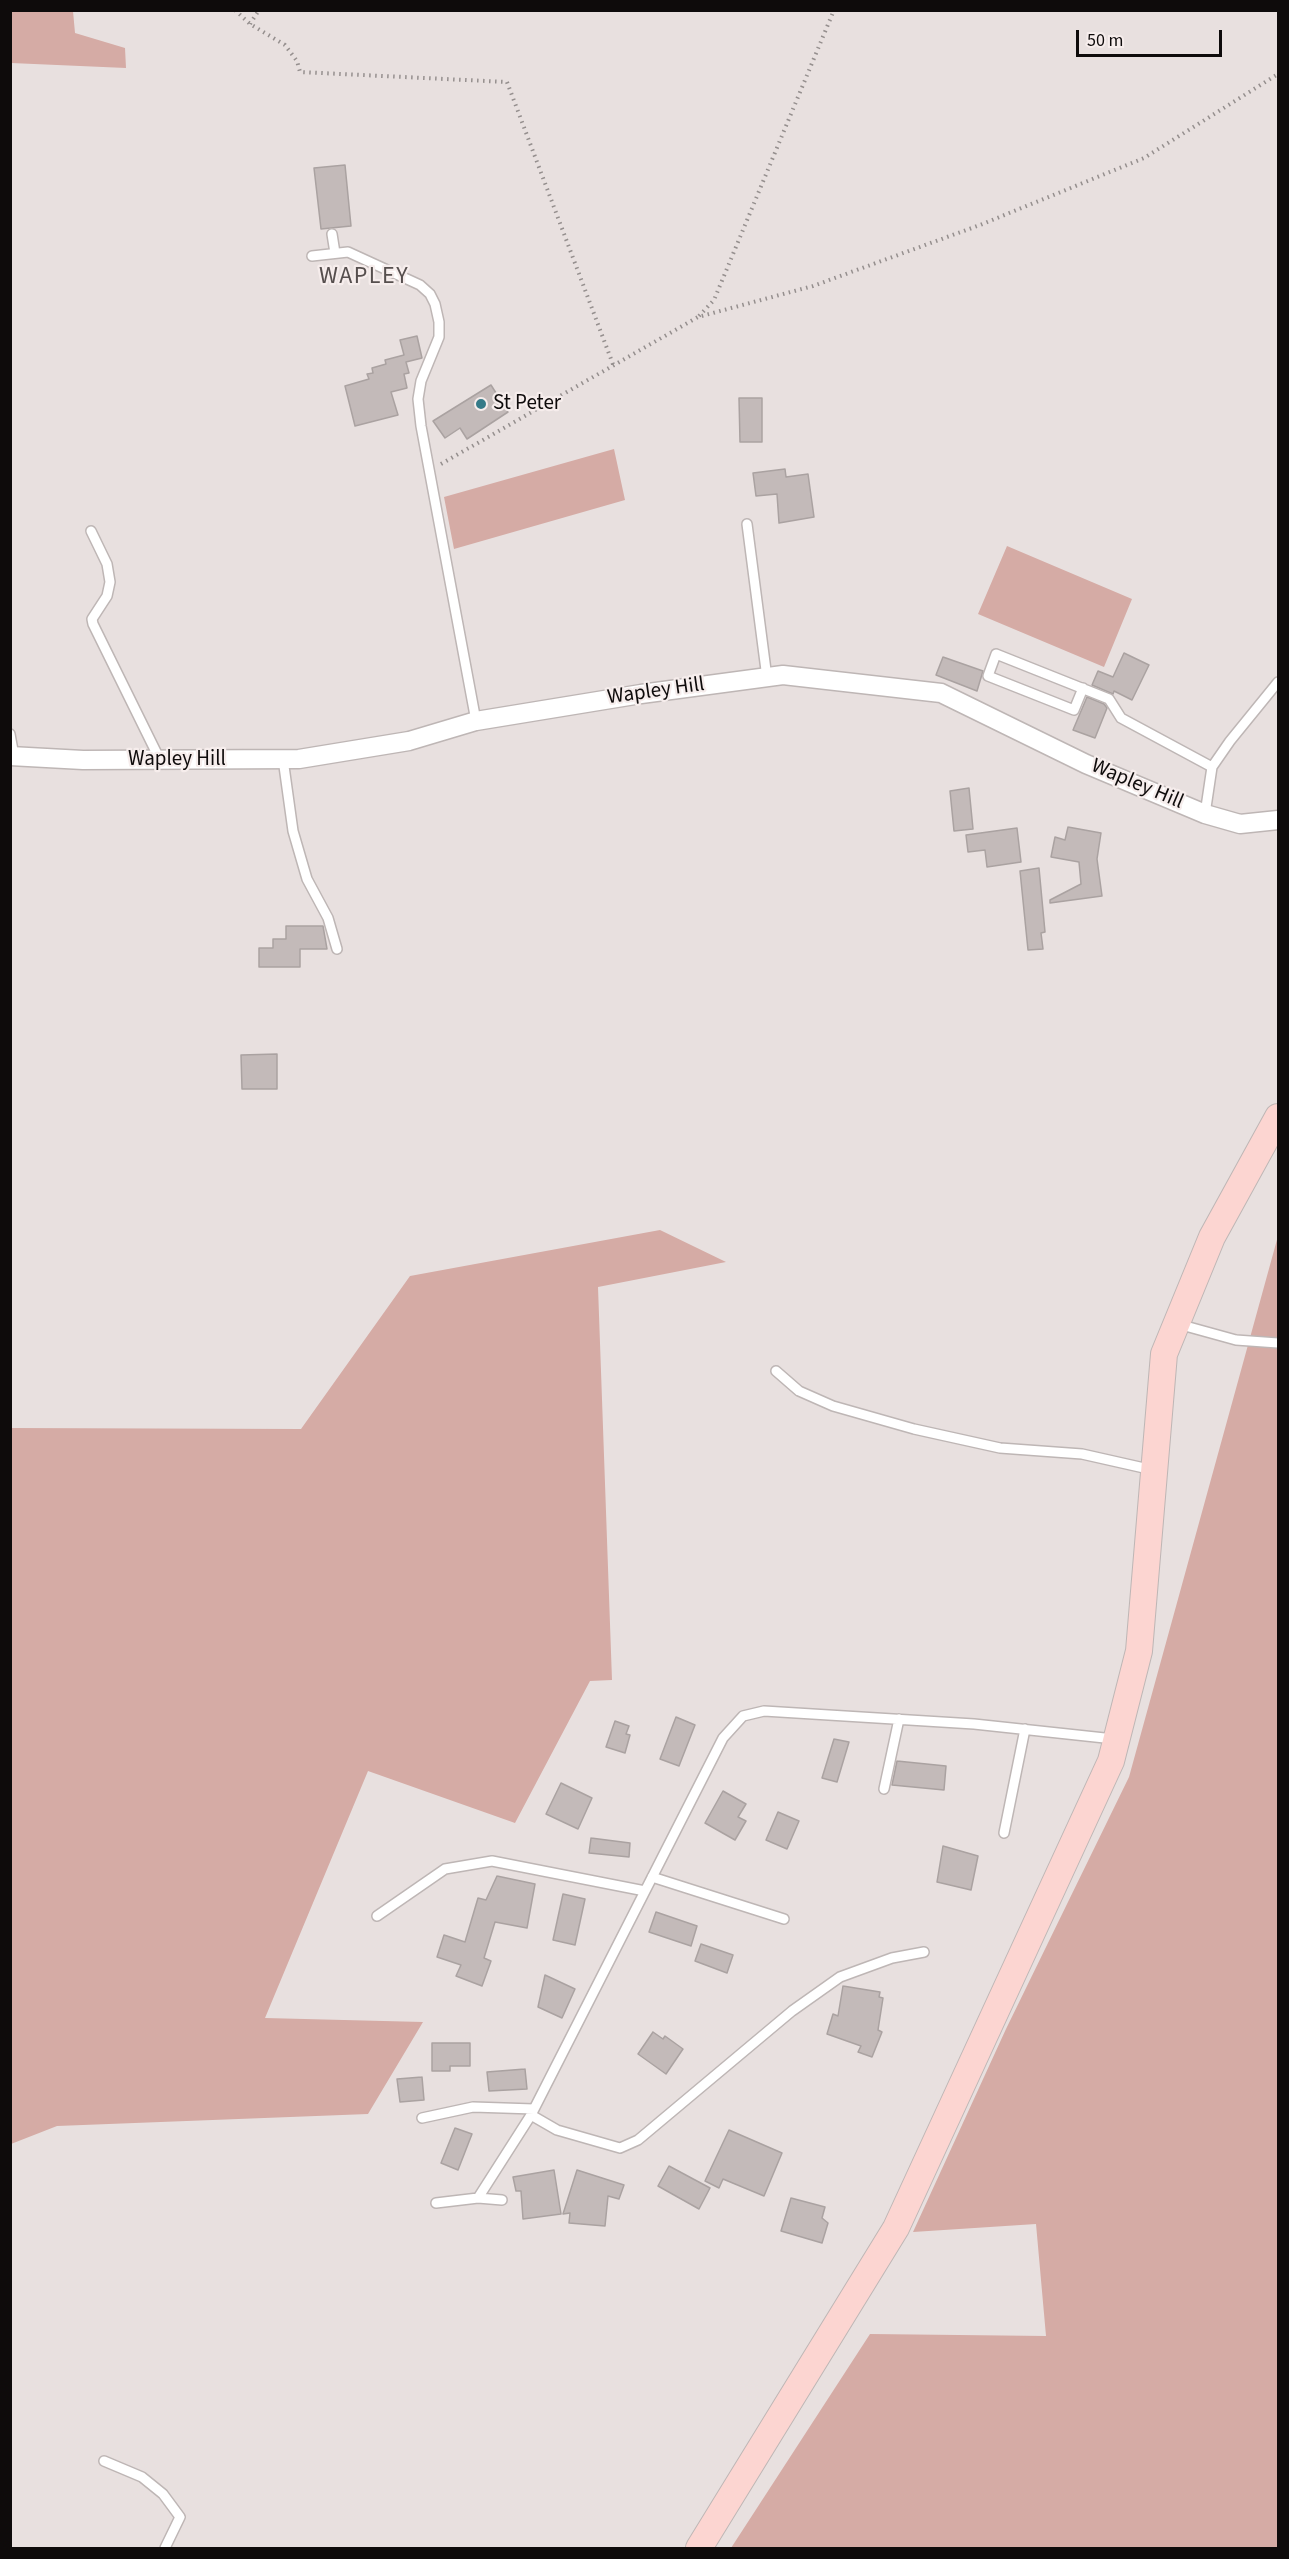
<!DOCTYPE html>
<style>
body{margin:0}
#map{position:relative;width:1289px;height:2559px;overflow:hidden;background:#e8e0df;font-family:"Source Sans 3",sans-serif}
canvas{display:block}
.frame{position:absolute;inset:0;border:12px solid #0e0b0b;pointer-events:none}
.scale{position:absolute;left:1076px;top:30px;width:146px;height:27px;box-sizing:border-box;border:3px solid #0e0b0b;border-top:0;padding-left:8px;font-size:18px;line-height:21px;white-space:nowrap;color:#0e0b0b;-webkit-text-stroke:4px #f6edec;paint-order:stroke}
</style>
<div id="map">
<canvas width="1289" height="2559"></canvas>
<div class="frame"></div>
<div class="scale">50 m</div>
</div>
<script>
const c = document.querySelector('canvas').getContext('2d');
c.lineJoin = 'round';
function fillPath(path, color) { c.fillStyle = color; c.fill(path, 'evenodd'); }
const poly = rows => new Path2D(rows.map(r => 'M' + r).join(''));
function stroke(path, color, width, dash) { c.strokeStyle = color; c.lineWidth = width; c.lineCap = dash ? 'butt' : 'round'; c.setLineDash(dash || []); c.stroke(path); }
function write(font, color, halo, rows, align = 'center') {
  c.font = font + ' "Source Sans 3",sans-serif'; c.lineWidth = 4.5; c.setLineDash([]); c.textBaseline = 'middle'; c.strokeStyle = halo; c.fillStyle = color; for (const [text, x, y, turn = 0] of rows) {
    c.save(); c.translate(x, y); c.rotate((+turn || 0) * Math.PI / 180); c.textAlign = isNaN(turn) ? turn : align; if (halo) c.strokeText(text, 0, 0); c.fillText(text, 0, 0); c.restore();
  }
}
const green = poly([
 [73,11,75,33,125,48,126,68,11,63,11,11],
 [614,449,625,500,454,549,444,497],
 [1007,546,1132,599,1104,667,978,614],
 [660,1230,726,1262,598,1287,612,1680,590,1681,515,1823,368,1771,265,2018,423,2022,368,2114,57,2126,11,2144,11,1428,301,1429,410,1276],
 [1278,1236,1278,2548,731,2548,870,2334,1046,2336,1036,2224,913,2232,1006,2029,1129,1777]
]);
const building = poly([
 [345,165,351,226,321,229,314,168,345,165],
 [417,336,422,358,406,362,409,373,404,374,407,388,391,392,398,415,355,426,345,386,369,379,367,374,373,373,372,368,386,364,385,360,404,355,400,340,417,336],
 [491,385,508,412,467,439,460,428,445,438,433,421,491,385],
 [739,398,762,398,762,442,740,442,739,398],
 [785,469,786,477,808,474,814,517,779,523,777,494,756,496,753,473,785,469],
 [1124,653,1149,665,1132,700,1114,691,1113,694,1092,685,1098,671,1113,677,1124,653],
 [943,657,983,671,977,691,936,675,943,657],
 [1087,697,1104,704,1107,708,1095,738,1073,730,1087,697],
 [969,788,973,829,954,831,950,791,969,788],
 [1068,827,1101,833,1097,859,1102,896,1050,903,1050,900,1081,884,1079,862,1051,857,1055,837,1065,840,1068,827],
 [1017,828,1021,862,987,867,985,850,968,852,966,835,1017,828],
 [1039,868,1045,932,1041,933,1043,949,1028,950,1020,871,1039,868],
 [286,926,323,926,327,949,300,949,300,967,259,967,259,948,273,948,273,939,286,939,286,926],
 [277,1054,277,1089,242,1089,241,1055,277,1054],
 [676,1717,695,1725,679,1766,660,1759,676,1717],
 [615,1721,629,1726,626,1734,630,1735,625,1753,606,1747,615,1721],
 [834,1739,849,1742,837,1782,822,1778,834,1739],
 [897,1761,946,1766,944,1790,892,1785,897,1761],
 [561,1783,592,1798,578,1829,546,1814,561,1783],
 [723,1791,746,1804,738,1817,746,1821,735,1840,705,1823,723,1791],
 [778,1812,799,1821,787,1849,766,1840,778,1812],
 [591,1838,630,1843,629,1857,589,1853,591,1838],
 [943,1846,978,1856,971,1890,937,1882,943,1846],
 [497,1876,535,1884,527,1928,495,1922,484,1958,491,1961,482,1986,456,1976,461,1965,437,1957,444,1935,465,1942,478,1898,486,1900,497,1876],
 [563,1894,585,1899,575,1945,553,1940,563,1894],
 [656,1912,697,1926,691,1946,649,1932,656,1912],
 [701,1944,733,1955,727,1973,695,1961,701,1944],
 [545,1975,575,1989,562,2018,538,2007,545,1975],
 [843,1986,880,1992,879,1997,883,1998,878,2030,882,2032,872,2057,858,2052,861,2046,827,2034,833,2014,838,2016,843,1986],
 [653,2032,663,2039,665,2036,683,2049,666,2074,638,2054,653,2032],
 [432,2043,470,2043,470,2066,450,2066,450,2071,432,2071,432,2043],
 [525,2069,527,2089,489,2091,487,2072,525,2069],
 [422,2077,424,2100,400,2102,397,2079,422,2077],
 [455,2128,472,2134,458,2170,441,2163,455,2128],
 [729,2130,782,2153,764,2196,723,2179,719,2188,705,2181,729,2130],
 [669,2166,710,2188,699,2209,658,2186,669,2166],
 [554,2170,561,2214,523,2219,521,2191,516,2191,513,2177,554,2170],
 [577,2170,624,2185,619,2199,608,2196,605,2226,569,2223,570,2213,563,2214,577,2170],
 [791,2198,825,2207,822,2218,828,2223,822,2243,781,2231,791,2198]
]);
const path = poly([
 [235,10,250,24,285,45,297,61,300,72,507,82,614,367],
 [250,24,259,10],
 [699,316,714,300,834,10],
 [441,464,698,317,813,286,980,225,1144,158,1278,74]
]);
const lane = poly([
 [332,234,335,253],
 [312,256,348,252,420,285,430,294,435,304,439,322,439,337,421,381,418,399,421,426,476,721],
 [747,524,767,678],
 [91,531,107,564,110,582,107,596,92,619,93,624,160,760],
 [1083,688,1074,710,988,676,996,654,1109,699,1121,718,1212,767],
 [10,734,14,756],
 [283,759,293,831,307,879,328,918,337,949],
 [1205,814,1212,767,1230,741,1278,682],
 [1178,1324,1236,1340,1278,1343],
 [776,1371,799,1391,833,1406,914,1429,1000,1448,1082,1454,1153,1470],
 [884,1789,899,1719],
 [1004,1833,1025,1729],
 [652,1877,784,1919],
 [377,1916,445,1869,492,1861,645,1891],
 [531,2115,557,2130,620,2148,638,2140,792,2011,840,1977,892,1958,924,1952],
 [422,2118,473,2107,534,2109],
 [478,2198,531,2115,723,1738,743,1716,764,1711,974,1724,1114,1739],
 [436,2203,478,2198,502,2200],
 [104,2461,142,2477,163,2494,180,2517,165,2548]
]);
const street = poly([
 [10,756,83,760,299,759,409,741,476,721,641,694,783,675,941,693,1086,764,1205,814,1240,824,1278,820]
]);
const secondary = poly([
 [699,2548,896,2228,1111,1761,1139,1651,1164,1354,1212,1237,1278,1117]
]);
const markers = [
 [481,404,6,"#357a88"]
];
const poiNames = [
 ["St Peter",493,404]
];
const streetNames = [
 ["Wapley Hill",656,692,-8],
 ["Wapley Hill",177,760],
 ["Wapley Hill",1137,785,23]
];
const quarterNames = [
 ["WAPLEY",364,278]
];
fillPath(green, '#d5aba5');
fillPath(building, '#c3bab9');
stroke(building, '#aaa2a1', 1.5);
stroke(lane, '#beb6b5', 12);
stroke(street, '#beb6b5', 21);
stroke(secondary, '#beb6b5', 28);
stroke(path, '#958f8e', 4, [1.5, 4.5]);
stroke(lane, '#fff', 9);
stroke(street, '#fff', 18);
stroke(secondary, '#fcd5d1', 26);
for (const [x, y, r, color] of markers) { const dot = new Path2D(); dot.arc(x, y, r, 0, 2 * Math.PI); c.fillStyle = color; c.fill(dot); stroke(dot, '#f6edec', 2); }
write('21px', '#0e0b0b', '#f6edec', poiNames, 'left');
write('21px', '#0e0b0b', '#f6edec', streetNames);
c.letterSpacing = '1.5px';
write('24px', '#564f4e', '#f6edec', quarterNames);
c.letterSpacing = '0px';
</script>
